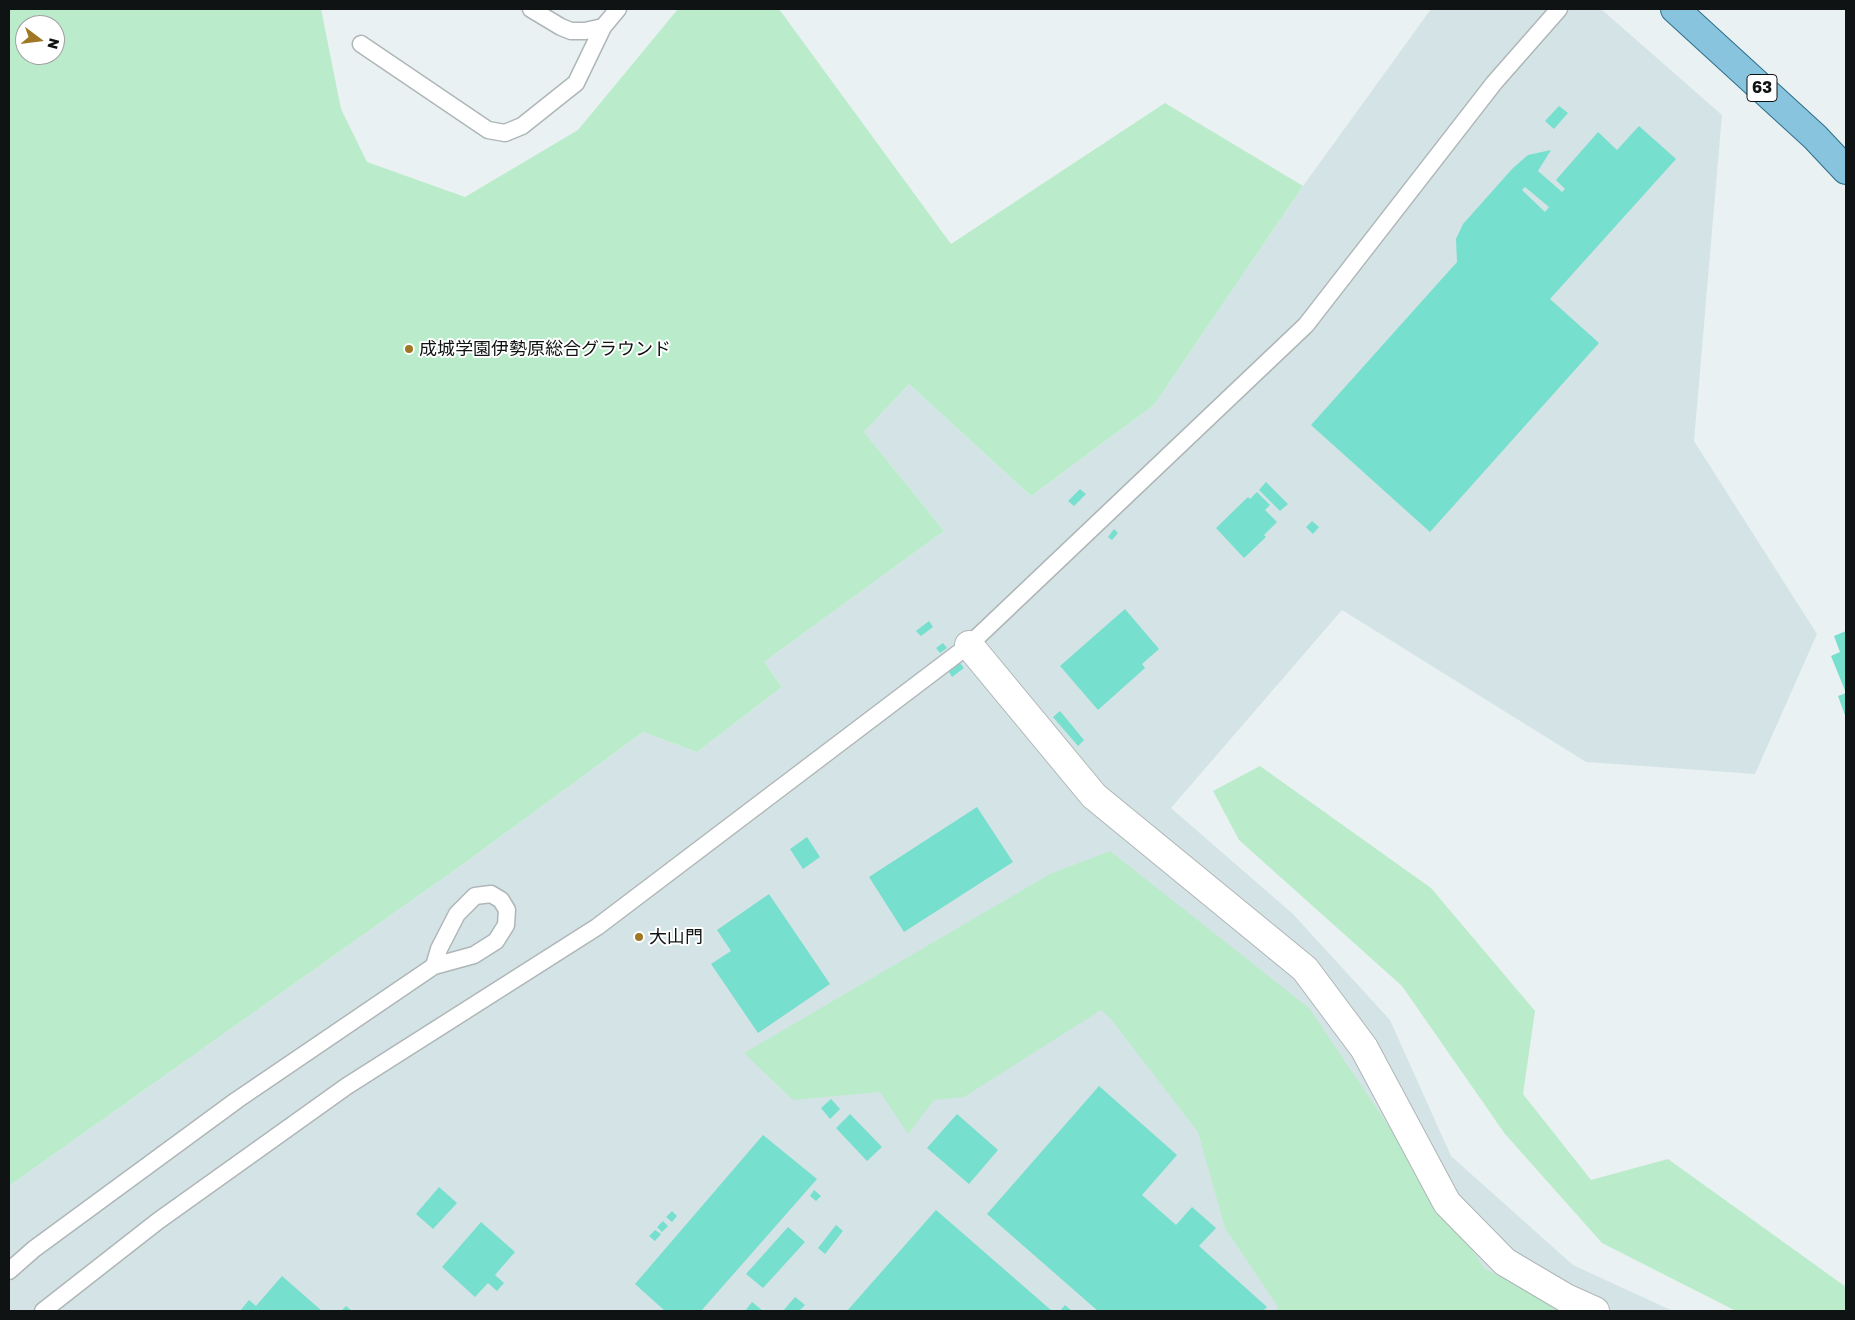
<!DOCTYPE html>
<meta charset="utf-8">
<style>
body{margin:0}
#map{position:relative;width:1855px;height:1320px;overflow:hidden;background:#eaf1f2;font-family:"Golos Text",sans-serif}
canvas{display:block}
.frame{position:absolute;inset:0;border:10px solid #101313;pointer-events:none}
.north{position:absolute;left:15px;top:15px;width:50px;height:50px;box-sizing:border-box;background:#fff;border:1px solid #9fa1a1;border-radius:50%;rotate:105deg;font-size:14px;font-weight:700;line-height:20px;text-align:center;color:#101313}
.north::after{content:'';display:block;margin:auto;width:18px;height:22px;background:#9f7725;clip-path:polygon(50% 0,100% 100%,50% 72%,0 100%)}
</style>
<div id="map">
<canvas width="1855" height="1320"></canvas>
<div class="frame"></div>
<div class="north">N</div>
</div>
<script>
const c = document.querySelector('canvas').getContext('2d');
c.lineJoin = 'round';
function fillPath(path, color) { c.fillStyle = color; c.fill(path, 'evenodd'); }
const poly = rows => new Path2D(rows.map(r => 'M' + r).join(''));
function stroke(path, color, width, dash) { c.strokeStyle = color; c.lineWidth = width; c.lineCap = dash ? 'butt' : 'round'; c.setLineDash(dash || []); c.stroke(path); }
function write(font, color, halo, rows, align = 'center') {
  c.font = font + ' "Golos Text","Noto Sans JP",sans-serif'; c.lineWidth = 4; c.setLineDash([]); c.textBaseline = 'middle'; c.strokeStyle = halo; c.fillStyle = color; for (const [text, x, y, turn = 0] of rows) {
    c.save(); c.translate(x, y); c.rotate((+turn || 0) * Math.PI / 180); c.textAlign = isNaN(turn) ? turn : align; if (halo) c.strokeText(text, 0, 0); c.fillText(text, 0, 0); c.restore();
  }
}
const built = poly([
 [1431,9,1601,9,1722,115,1694,441,1817,634,1755,774,1586,762,1342,610,1171,808,1293,914,1390,1020,1451,1156,1573,1265,1673,1311,9,1311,9,1186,470,859,643,732,697,752,782,687,764,662,944,531,864,432,909,384,1031,496,1154,405,1303,186]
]);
const green = poly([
 [9,9,321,9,341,109,367,162,465,197,578,130,678,9,779,9,951,244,1165,103,1303,186,1154,405,1031,496,909,384,864,432,944,531,764,662,782,687,697,752,643,732,470,859,9,1186],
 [25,25,55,25,55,55,25,55],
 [1260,766,1431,888,1535,1011,1523,1094,1591,1180,1668,1159,1846,1287,1846,1311,1736,1311,1602,1243,1505,1134,1402,986,1239,840,1213,791],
 [1110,851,1309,1008,1485,1269,1571,1311,1277,1311,1277,1305,1225,1228,1198,1132,1110,1018,1101,1010,964,1097,934,1100,908,1134,880,1092,793,1100,744,1053,1050,874]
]);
const building = poly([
 [1559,106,1568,113,1554,129,1545,121],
 [1639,126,1676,159,1550,299,1599,343,1430,532,1311,425,1457,262,1456,239,1463,224,1513,168,1528,155,1551,150,1538,171,1562,192,1565,189,1556,180,1598,132,1617,150],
 [1525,187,1549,207,1545,212,1522,190],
 [1266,482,1288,504,1280,511,1259,490],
 [1080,489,1086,494,1074,506,1068,501],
 [1257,492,1270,505,1265,510,1277,522,1264,535,1266,537,1244,558,1216,528,1248,497,1250,499],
 [1312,521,1319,527,1313,534,1306,527],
 [1114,529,1118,533,1112,540,1108,537],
 [1125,609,1159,649,1142,664,1145,668,1098,710,1060,666],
 [929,621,933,627,921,636,916,631],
 [1846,631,1846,718,1838,696,1846,693,1831,656,1840,652,1834,636],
 [943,643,947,648,940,653,936,648],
 [960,663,964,668,952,677,949,672],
 [1060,711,1084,740,1078,746,1053,717],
 [977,807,1013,862,904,932,869,877],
 [807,837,820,857,803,869,790,849],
 [769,894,830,984,758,1033,711,964,731,951,717,930],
 [1099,1086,1177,1155,1142,1195,1176,1225,1192,1207,1216,1228,1199,1246,1267,1307,1263,1311,1098,1311,987,1214],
 [831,1099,840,1109,830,1119,821,1108],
 [850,1114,882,1147,867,1161,836,1128],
 [957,1114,998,1150,969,1184,927,1148],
 [763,1135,817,1179,701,1311,665,1311,635,1284],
 [439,1187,457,1203,433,1229,416,1214],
 [814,1190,821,1196,816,1201,810,1196],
 [936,1210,1052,1311,847,1311],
 [672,1211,677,1216,672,1222,666,1217],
 [663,1221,668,1226,662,1232,657,1227],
 [481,1222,515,1252,495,1275,504,1283,497,1291,488,1283,475,1297,442,1267],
 [836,1225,843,1231,825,1254,818,1248],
 [788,1227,805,1242,763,1288,746,1274],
 [655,1230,661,1234,655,1241,649,1236],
 [282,1276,322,1311,240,1311,249,1300,256,1306],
 [795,1297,805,1305,799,1311,783,1311],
 [752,1302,763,1311,745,1311],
 [1065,1305,1072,1311,1060,1311],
 [346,1306,352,1311,341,1311]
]);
const lane = poly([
 [531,9,561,27,571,31,585,31,603,27,618,9],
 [361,44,488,130,505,133,522,126,576,83,603,27],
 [9,1271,34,1249,237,1100,434,966,474,955,496,941,506,925,507,910,501,900,491,894,475,896,457,914,439,949,434,966],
 [43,1311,158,1221,347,1086,597,927,969,645,1306,325,1494,83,1559,9]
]);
const street = poly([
 [969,645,1094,796,1305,969,1364,1048,1447,1203,1505,1262,1566,1298,1595,1311]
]);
const primary = poly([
 [1675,9,1815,137,1846,170]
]);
const markers = [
 [409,349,5,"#9f7725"],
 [639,937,5,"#9f7725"]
];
const shields = [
 [1762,88,30]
];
const shieldNames = [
 ["63",1762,88]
];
const poiNames = [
 ["成城学園伊勢原総合グラウンド",419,349],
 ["大山門",649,937]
];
fillPath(built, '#d4e4e6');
fillPath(green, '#baeccb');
fillPath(building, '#76dfcd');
stroke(lane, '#afb6b7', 19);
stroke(street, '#afb6b7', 30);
stroke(primary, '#2b6d89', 30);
stroke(lane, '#fff', 16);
stroke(street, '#fff', 28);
stroke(primary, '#88c4de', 28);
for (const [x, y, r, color] of markers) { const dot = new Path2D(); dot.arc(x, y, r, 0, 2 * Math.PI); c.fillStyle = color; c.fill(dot); stroke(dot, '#fff', 2); }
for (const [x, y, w] of shields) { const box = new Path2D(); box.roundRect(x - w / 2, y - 13.5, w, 27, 4); c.fillStyle = '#fff'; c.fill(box); stroke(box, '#101313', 1); }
write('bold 16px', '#101313', null, shieldNames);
write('18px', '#101313', '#fff', poiNames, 'left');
</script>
